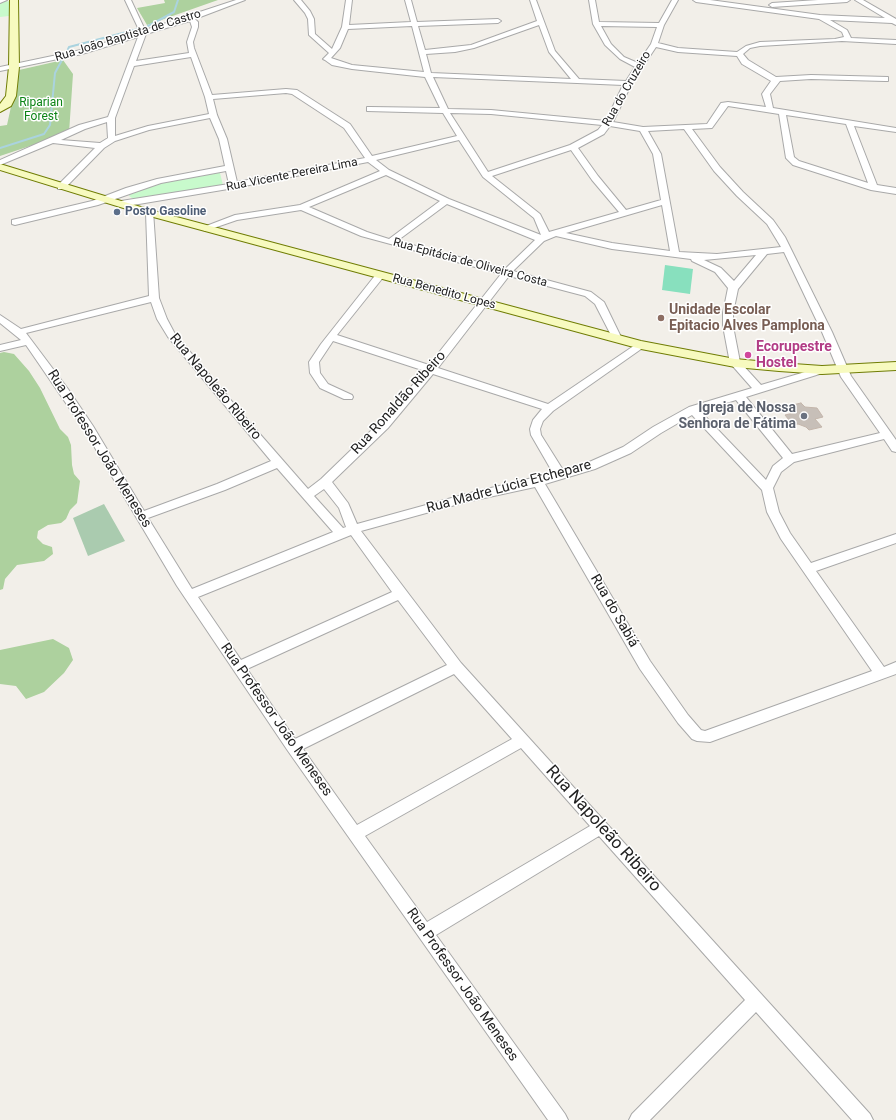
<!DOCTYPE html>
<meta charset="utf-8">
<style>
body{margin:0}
canvas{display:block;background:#f2efe9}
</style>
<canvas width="896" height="1120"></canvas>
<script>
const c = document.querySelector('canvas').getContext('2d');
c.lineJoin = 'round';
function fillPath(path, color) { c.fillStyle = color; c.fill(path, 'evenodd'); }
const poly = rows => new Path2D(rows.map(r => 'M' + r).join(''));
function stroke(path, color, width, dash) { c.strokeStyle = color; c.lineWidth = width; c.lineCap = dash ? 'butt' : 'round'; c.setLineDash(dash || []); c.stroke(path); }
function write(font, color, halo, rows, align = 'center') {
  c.font = font + ' Roboto,sans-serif'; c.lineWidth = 3; c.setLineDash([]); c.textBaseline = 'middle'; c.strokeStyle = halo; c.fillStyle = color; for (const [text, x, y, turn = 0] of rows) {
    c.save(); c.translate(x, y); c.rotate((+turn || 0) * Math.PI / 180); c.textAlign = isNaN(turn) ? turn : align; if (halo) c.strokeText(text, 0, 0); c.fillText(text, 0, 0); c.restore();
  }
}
const forest = poly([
 [164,0,218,0,147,25,137,8,165,3],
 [63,60,73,74,69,133,0,156,0,126,7,125,19,70],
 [4,352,14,354,29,371,40,388,60,429,68,437,71,445,72,465,74,474,80,481,77,503,70,510,66,519,61,523,48,525,38,531,37,538,43,544,52,547,53,554,44,561,17,565,5,579,3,589,0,590,0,353],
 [53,639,69,648,73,660,64,673,44,692,26,699,16,686,0,684,0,650]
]);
const cemetery = poly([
 [104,504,125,541,88,556,73,518]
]);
const park = poly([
 [10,1,9,16,0,17,0,2],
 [217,173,220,173,223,185,138,199,132,198,129,196,130,193,136,190,171,181]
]);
const pitch = poly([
 [665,265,693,269,690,294,662,290]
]);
const stream = poly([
 [148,26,174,12,178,0],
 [66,54,69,47,138,29],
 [0,148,44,134,50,125,55,73,62,60]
]);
const building = poly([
 [801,403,805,407,817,408,823,417,815,419,822,427,809,430,806,427,798,424,793,425,785,415,794,413,788,406,801,403]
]);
const street = poly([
 [0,0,7,0,0,3,0,0],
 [125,0,131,0,145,30,236,0,245,0,195,19,198,22,198,27,193,42,194,48,212,95,286,89,297,90,350,124,372,156,457,136,443,113,367,111,367,107,370,107,440,108,425,77,352,69,332,65,325,60,323,59,329,53,309,35,308,19,305,13,294,0,301,0,310,11,314,19,315,34,332,49,342,27,346,0,352,0,349,25,411,22,405,0,411,0,417,22,498,19,501,21,498,23,418,26,425,50,471,45,537,21,530,0,536,0,555,51,579,79,626,81,635,67,620,59,605,45,593,24,589,0,595,0,599,22,659,23,672,0,678,0,664,25,658,43,678,48,737,52,746,46,760,42,835,39,844,37,842,32,819,19,696,2,693,0,710,0,820,15,885,18,855,0,863,0,896,19,896,25,892,23,830,20,847,30,851,38,896,40,896,44,842,41,760,46,750,48,743,54,748,60,776,77,811,75,888,77,888,81,885,81,811,79,780,81,770,94,773,108,896,128,896,132,854,126,877,185,896,188,896,194,871,190,793,165,786,158,779,114,728,106,712,128,692,129,720,167,743,192,773,220,785,237,832,332,851,376,896,440,896,452,892,451,884,439,794,462,781,472,773,488,779,512,790,533,811,563,896,534,896,543,816,571,884,667,896,662,896,674,710,742,697,741,692,739,678,723,640,669,535,487,466,502,361,531,461,663,870,1114,873,1120,852,1120,756,1012,650,1120,629,1120,632,1114,745,1000,599,836,436,935,565,1114,568,1120,548,1120,288,751,177,586,85,431,26,345,0,351,0,345,21,340,0,323,0,315,21,329,149,296,146,213,150,210,153,211,159,298,167,319,175,334,245,417,308,489,321,479,380,422,425,371,333,341,319,362,320,373,328,384,352,395,353,397,352,399,344,399,320,388,310,373,309,362,321,344,377,273,383,273,385,275,337,335,429,365,501,274,361,236,301,210,237,220,205,231,201,228,235,215,300,205,380,171,368,162,234,188,121,207,117,204,121,201,229,184,226,171,161,183,98,205,15,225,12,224,12,220,92,201,126,188,157,179,225,166,219,139,210,118,149,130,115,141,104,148,64,189,58,189,58,185,95,148,53,143,0,165,0,160,79,125,108,117,138,37,82,54,0,71,0,67,81,50,140,32,125,0],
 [190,21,192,27,187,42,189,53,136,61,146,34,190,21],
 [539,25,549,52,571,79,431,73,426,54,455,52,474,48,539,25],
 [412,26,424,72,352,65,331,58,340,48,348,29,412,26],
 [601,26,657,27,651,44,638,63,624,57,611,44,601,26],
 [656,47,678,52,737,56,742,64,771,81,762,94,766,107,728,102,721,103,707,124,643,127,613,122,632,83,656,47],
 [191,57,205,97,209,114,148,126,115,136,115,118,134,66,191,57],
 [433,77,577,83,623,85,606,121,491,110,448,109,433,77],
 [286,93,292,94,344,128,365,158,237,182,227,139,217,115,213,99,286,93],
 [450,113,491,114,602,125,598,130,570,145,488,172,450,113],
 [786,115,846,124,868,183,799,161,794,157,786,115],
 [107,122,108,138,100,143,61,140,85,129,107,122],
 [610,126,640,131,653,154,661,200,626,210,598,176,578,148,604,134,610,126],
 [684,129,714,171,737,196,767,224,781,247,717,254,679,252,661,154,648,131,684,129],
 [459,140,483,177,534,218,541,235,449,199,389,170,376,160,459,140],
 [571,150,592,180,619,212,549,232,540,214,492,176,571,150],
 [386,175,440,201,389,239,367,232,309,207,386,175],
 [447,204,535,240,505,269,397,241,447,204],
 [662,205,670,251,612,243,566,233,662,205],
 [556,236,612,249,691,259,692,261,715,272,728,288,723,313,723,326,730,363,752,388,689,407,653,427,623,447,587,463,563,470,541,435,540,429,543,421,553,411,644,347,646,345,644,343,638,343,548,404,438,368,509,276,585,296,595,304,614,341,620,341,622,339,604,302,591,292,513,271,544,241,556,236],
 [784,252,822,332,841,377,880,433,792,454,746,397,826,372,827,370,822,367,761,385,740,362,733,326,733,313,738,289,767,254,784,252],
 [756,255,734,281,721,268,704,260,756,255],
 [151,302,157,319,168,337,271,461,217,484,144,511,93,426,68,389,26,333,151,302],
 [433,374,542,409,533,420,530,429,531,435,553,473,466,494,357,524,348,503,332,482,388,428,433,374],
 [736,400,783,458,773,466,766,480,700,411,736,400],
 [692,415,762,490,767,512,781,539,872,671,705,731,701,730,688,715,650,661,545,484,595,469,631,453,661,433,692,415],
 [277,468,333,532,192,589,148,518,225,490,277,468],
 [324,489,339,508,346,527,343,528,314,496,324,489],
 [351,535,392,592,241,660,198,597,351,535],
 [398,600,447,665,295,739,247,669,398,600],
 [454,674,512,739,357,825,303,749,454,674],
 [521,748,590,826,427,922,365,836,521,748],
 [818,0,850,0,847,2,772,7,769,5,772,3,818,0]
]);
const secondary = poly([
 [10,0,18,0,19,67,16,96,11,106,0,112,0,104,6,96,9,67,10,0],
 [0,164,154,211,641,341,735,359,779,363,822,366,896,362,896,370,822,374,779,371,735,367,641,349,146,215,0,170,0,164]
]);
const markers = [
 [117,212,4,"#5c6f8a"],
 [661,318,4,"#8d6e63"],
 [748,355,4,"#d1479c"],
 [804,416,4,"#6b7280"]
];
const farStreetnames = [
 ["Rua João Baptista de Castro",128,36,-17],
 ["Rua do Cruzeiro",627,89,-60],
 ["Rua Vicente Pereira Lima",292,175,-11],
 ["Rua Epitácia de Oliveira Costa",470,263,15],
 ["Rua Benedito Lopes",444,292,15]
];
const farParknames = [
 ["Riparian",41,103],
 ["Forest",41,117]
];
const farServicenames = [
 ["Posto Gasoline",125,212]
];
const educationNames = [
 ["Unidade Escolar",669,310],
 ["Epitacio Alves Pamplona",669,326]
];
const hotelNames = [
 ["Ecorupestre",756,347],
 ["Hostel",756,363]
];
const streetNames = [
 ["Rua Napoleão Ribeiro",215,387,50],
 ["Rua Ronaldão Ribeiro",399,403,-48],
 ["Rua Professor João Meneses",99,449,58],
 ["Rua Madre Lúcia Etchepare",509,487,-15],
 ["Rua do Sabiá",614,611,60],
 ["Rua Professor João Meneses",276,720,55],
 ["Rua Professor João Meneses",462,985,55]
];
const worshipNames = [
 ["Igreja de Nossa",796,408],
 ["Senhora de Fátima",796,424]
];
const nearStreetnames = [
 ["Rua Napoleão Ribeiro",603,829,48]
];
fillPath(forest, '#add19e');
fillPath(cemetery, '#aacbaf');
fillPath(park, '#c8facc');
fillPath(pitch, '#88e0be');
stroke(stream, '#aad3df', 2);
fillPath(building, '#c7bfb8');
stroke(building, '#c4b6ab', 1);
stroke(street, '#a9a9a9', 2);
stroke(secondary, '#707d05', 2);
fillPath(street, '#fff');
fillPath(secondary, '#f7fabf');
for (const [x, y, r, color] of markers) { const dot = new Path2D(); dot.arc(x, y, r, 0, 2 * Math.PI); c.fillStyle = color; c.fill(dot); stroke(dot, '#fff', 1.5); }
write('12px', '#222', '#fff', farStreetnames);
write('12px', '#0c8416', '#fff', farParknames);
write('bold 12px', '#4e5e75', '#fff', farServicenames, 'left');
write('bold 14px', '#785e54', '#fff', educationNames, 'left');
write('bold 14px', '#b23c85', '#fff', hotelNames, 'left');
write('14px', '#222', '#fff', streetNames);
write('bold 14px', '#5b616d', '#fff', worshipNames, 'right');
write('17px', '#222', '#fff', nearStreetnames);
</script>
